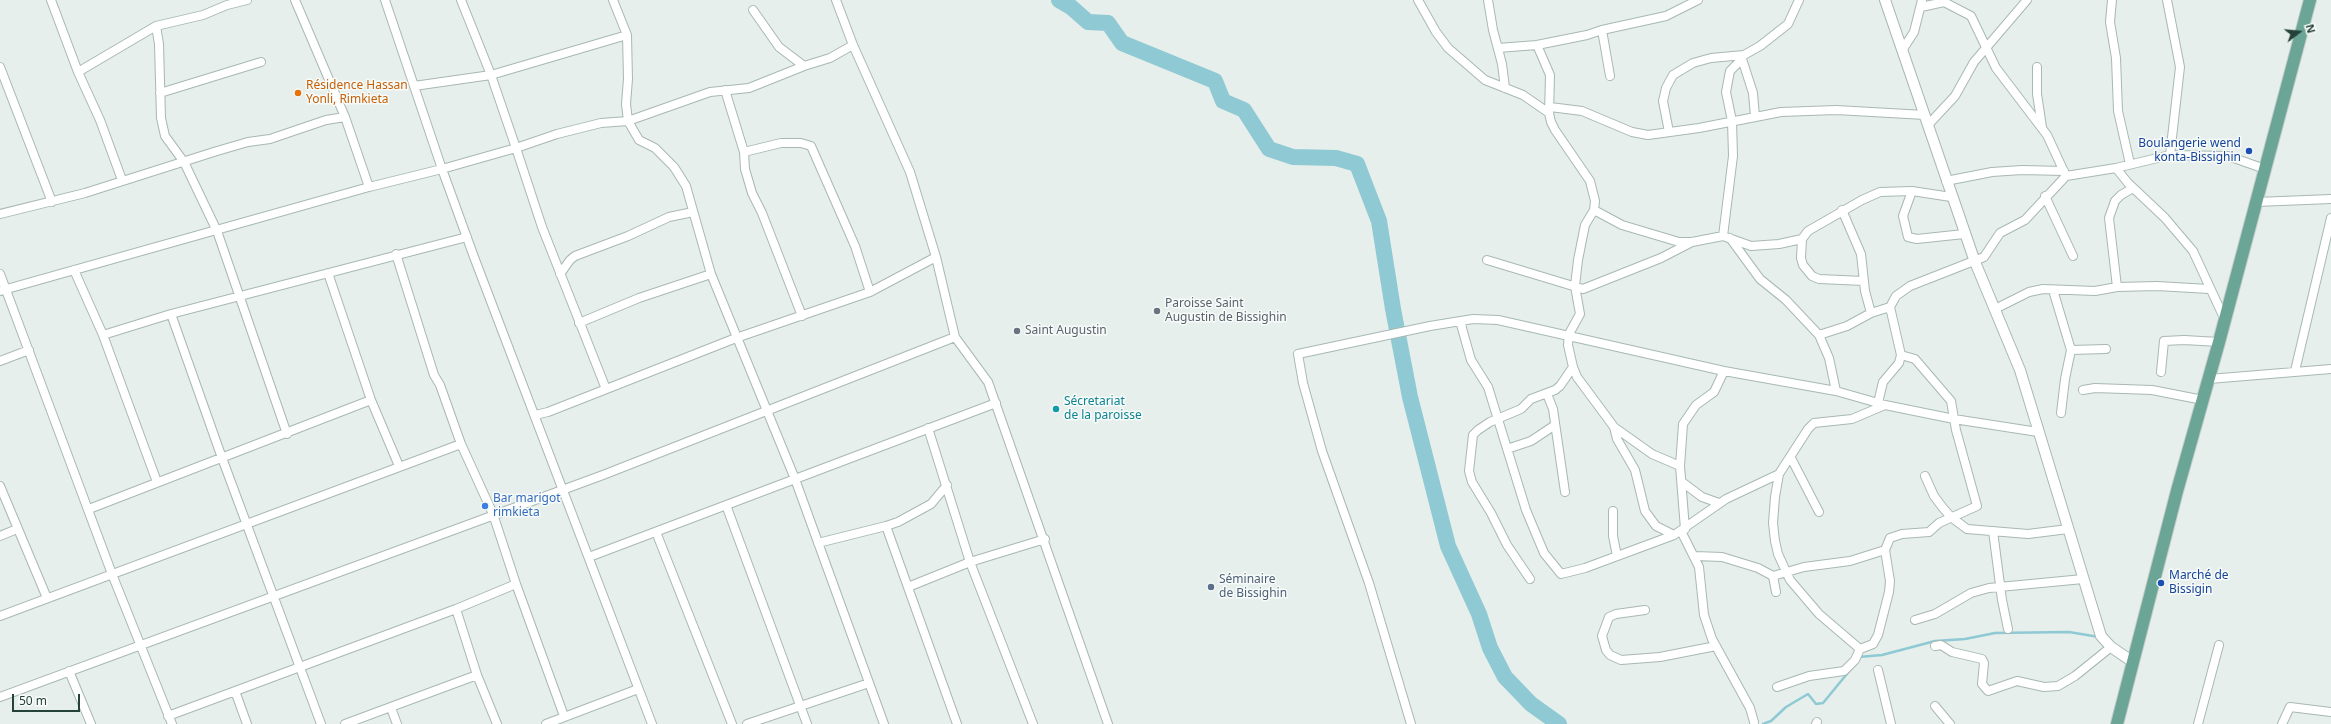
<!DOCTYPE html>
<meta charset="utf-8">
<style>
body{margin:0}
#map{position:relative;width:2331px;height:724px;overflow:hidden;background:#e6efeb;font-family:"Noto Sans",sans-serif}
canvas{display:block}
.north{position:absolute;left:2279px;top:12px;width:40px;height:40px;-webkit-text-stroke:3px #f7fbf9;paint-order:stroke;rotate:74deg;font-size:11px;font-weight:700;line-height:16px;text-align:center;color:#24423a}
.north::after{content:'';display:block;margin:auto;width:14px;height:18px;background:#24423a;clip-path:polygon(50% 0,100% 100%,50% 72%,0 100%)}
.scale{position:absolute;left:12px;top:694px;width:68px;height:18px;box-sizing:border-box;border:2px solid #24423a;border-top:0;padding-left:5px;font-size:12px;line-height:14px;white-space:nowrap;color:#24423a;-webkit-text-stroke:3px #f7fbf9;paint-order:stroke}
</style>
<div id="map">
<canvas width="2331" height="724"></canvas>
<div class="north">N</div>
<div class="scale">50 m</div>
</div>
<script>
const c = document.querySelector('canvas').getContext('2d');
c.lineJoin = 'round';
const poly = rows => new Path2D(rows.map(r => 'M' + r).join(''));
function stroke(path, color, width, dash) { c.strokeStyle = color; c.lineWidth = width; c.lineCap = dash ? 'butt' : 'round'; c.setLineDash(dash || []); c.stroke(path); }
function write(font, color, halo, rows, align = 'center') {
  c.font = font + ' "Noto Sans",sans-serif'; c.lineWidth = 3; c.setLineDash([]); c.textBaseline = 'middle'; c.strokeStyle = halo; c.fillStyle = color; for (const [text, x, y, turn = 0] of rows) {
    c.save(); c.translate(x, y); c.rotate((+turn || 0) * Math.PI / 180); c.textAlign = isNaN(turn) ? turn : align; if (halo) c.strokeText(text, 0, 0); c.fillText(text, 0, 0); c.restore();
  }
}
const stream = poly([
 [1859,657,1882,655,1935,641,1965,639,1995,633,2069,632,2099,637],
 [1763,724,1771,721,1786,707,1808,694,1816,704,1823,703,1851,669]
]);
const river = poly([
 [1059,0,1071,7,1088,22,1108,23,1122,43,1215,81,1223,101,1244,110,1269,149,1293,157,1336,158,1357,164,1379,221,1393,309,1410,397,1448,546,1479,614,1490,648,1505,677,1531,704,1559,724]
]);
const minor = poly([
 [51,0,78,72,100,120,122,180],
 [295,0,345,117,369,187],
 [385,0,442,169,474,257,652,724],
 [461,0,491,75,516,148,557,134,601,123,628,121,710,92,749,88,804,66,830,58,853,45],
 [613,0,627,35,628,79,626,104,628,121,639,140,655,148,674,167,686,186,711,274,795,479,884,724],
 [836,0,853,45,910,172,936,257,955,337,988,382,1108,724],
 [1418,0,1436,32,1448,48,1485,80,1523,95,1549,113],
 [1488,0,1493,30,1502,64,1505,88],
 [2112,0,2110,22,2116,58,2118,111,2130,164],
 [2167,0,2180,67,2170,155],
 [1921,7,1944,2,1971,16,1996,68,2047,135,2066,176],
 [753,10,779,47,804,66],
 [156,26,159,44,161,118,165,136,184,162,217,231,287,434],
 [1602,30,1610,76],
 [1498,48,1537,45,1587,35,1602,30,1666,16,1698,0],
 [1903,49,1914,32,1922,0],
 [1743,56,1742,59,1753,93,1755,117],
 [0,67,52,202],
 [2037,67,2037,94,2042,127],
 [78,72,156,26,203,15,227,5,247,0],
 [414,86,491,75,627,35],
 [725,90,744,152,745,169,752,193,762,213,802,316],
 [160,93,261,62],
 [1550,107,1582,111,1632,132,1648,135,1699,128,1781,112,1836,110,1925,115],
 [1928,125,1955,96,1974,62,2027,0],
 [1669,132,1663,101,1666,88,1673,75,1693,63,1711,58,1744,55,1760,46,1788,24,1799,0],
 [744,152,781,143,801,143,811,146,855,246,870,292],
 [2116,168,2128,183,2165,218,2193,251,2225,320],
 [1946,181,1992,172,2022,170,2064,171],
 [1912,191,1903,216,1908,237,1917,239,1964,234],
 [2045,196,2073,256],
 [2256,202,2331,199],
 [1594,210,1622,225,1679,242,1692,242,1723,236,1751,246,1779,244,1802,239],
 [1842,210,1861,254,1865,291,1871,313],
 [0,214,85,193,217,151,248,142,270,139,326,120,345,117],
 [1723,236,1733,156,1732,121,1726,92,1730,71,1742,59],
 [1730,238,1760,279,1786,300,1819,335,1829,358,1836,391],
 [1487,260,1583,289,1661,258,1692,242],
 [74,270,103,335,157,482],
 [328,273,371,400,399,466],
 [0,274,112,574,172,724],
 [560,274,570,260,575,256,628,236,669,217,693,212],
 [1864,281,1819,279,1812,276,1803,265,1801,258,1802,239,1808,231,1862,200,1880,192,1912,191,1951,197],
 [2117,287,2109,218,2115,201,2121,195,2133,188],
 [2053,290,2071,350,2065,379,2061,413],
 [0,291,369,187,442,169,516,148,542,227,606,389],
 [1995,309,2029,292,2043,289,2095,291,2117,287,2157,286,2209,289],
 [171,314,222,458,321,724],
 [1460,321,1471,360,1488,387,1526,510,1544,553,1561,574,1585,568,1674,535,1726,499,1779,474],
 [579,323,639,298,711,274],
 [103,335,171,314,467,237],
 [1819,335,1847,326,1871,313,1890,307,1896,296,1910,286,1984,257,2000,233,2025,220,2066,176,2116,168,2170,155,2228,156,2265,169],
 [2071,350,2106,349],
 [0,361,29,350],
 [1573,367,1577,377,1614,427,1652,454,1680,466],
 [2295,371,2331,218],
 [2161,372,2164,341,2184,340,2219,342],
 [2209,379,2331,369],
 [2083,390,2095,388,2152,390,2203,400],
 [1547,394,1553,409,1565,492],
 [1878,403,1883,382,1899,363,1901,355,1890,307],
 [535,415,548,412,736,338,870,292,936,257],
 [1614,427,1617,439,1635,470,1645,511,1656,526,1674,535],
 [928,428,970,562,1033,724],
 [1507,449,1531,441,1555,425],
 [1791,458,1819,512],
 [1925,476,1934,496,1943,508,1951,517,1967,529,2028,534,2068,529],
 [1682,482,1702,497,1719,503],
 [0,486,47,598],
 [726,505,807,724],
 [89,509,371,400],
 [1613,511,1613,536,1617,556],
 [886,526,898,522,931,504,947,485],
 [1685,529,1680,466,1683,424,1696,405,1714,392,1724,371],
 [1681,531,1699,567,1704,615,1712,639,1750,708,1754,722],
 [1993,531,2002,600,2008,629],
 [656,532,732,724],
 [0,536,17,529],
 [818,543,886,526,957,724],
 [1695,556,1722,557,1758,568,1773,576,1776,592],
 [589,557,996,403],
 [1773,576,1804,567,1850,561,1885,550],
 [1530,579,1507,545,1491,513,1472,482,1469,471,1473,435,1478,430,1490,422,1521,409,1531,399,1555,390,1560,386,1573,367,1568,345,1569,334,1580,314,1575,286,1578,260,1585,225,1594,210,1595,201,1590,181,1555,130,1551,122,1549,113,1550,75,1537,45],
 [516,584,564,716],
 [908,587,970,562,1045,539],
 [456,609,477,675,497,724],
 [1645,610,1616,614,1609,617,1602,636,1606,650,1610,655,1621,660,1660,657,1716,646],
 [0,616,461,444],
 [1915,620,1935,614,1971,593,1989,588,2083,579],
 [1935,646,1941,645,1952,652,1982,659,1984,663,1982,684,1988,691,2017,681,2044,687,2058,686,2075,676,2111,647],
 [1860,649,1819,614,1790,580,1778,554,1775,541,1773,523,1775,497,1779,474,1808,429,1814,423,1852,419,1885,405],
 [1878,670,1891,724],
 [69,671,91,724],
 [1777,687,1809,676,1844,671,1855,660,1860,649,1873,644,1878,635,1889,592,1890,581,1885,550,1890,538,1902,534,1929,532,1939,523,1977,506,1956,430,1951,401,1915,359,1901,355],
 [235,691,247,724],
 [0,697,603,475,955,337],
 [1935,706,1950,724],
 [391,708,397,724],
 [168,716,456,609,516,584,493,514,461,444,440,385,434,375,396,254],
 [345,724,477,675],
 [546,724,638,689],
 [747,724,869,683],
 [1411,724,1369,583,1322,451,1303,383,1298,354,1430,326,1473,319,1498,320,1724,371,1836,391,1885,405,1954,419,2038,432],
 [1816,724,1817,722],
 [2198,724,2219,645],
 [2282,724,2290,707,2331,712]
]);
const tertiary = poly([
 [1885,0,1975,262,2020,370,2101,636,2111,647,2133,662]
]);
const primary = poly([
 [2117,724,2177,491,2219,342,2310,0]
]);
const markers = [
 [298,93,4,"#e8710a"],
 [2249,151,4,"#1a4fb4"],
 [1157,311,4,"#6b7280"],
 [1017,331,4,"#6b7280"],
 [1056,409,4,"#0f9aa8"],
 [485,506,4,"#3f7fe0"],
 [2161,583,4,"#1a4fb4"],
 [1211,587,4,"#5c6f8a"]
];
const foodNames = [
 ["Résidence Hassan",306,86],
 ["Yonli, Rimkieta",306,100]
];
const transitNames = [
 ["Boulangerie wend",2241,144],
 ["konta-Bissighin",2241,158],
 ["Marché de",2169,576,"left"],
 ["Bissigin",2169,590,"left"]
];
const worshipNames = [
 ["Paroisse Saint",1165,304],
 ["Augustin de Bissighin",1165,318],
 ["Saint Augustin",1025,331]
];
const cultureNames = [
 ["Sécretariat",1064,402],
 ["de la paroisse",1064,416]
];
const shopNames = [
 ["Bar marigot",493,499],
 ["rimkieta",493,513]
];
const serviceNames = [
 ["Séminaire",1219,580],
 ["de Bissighin",1219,594]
];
stroke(stream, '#8ec9d4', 2.5);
stroke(river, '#8ec9d4', 16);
stroke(minor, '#a8b8b2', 10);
stroke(tertiary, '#a8b8b2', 12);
stroke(primary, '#c2cac8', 14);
stroke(minor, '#fff', 8);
stroke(tertiary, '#fff', 10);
stroke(primary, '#6aa596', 12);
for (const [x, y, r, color] of markers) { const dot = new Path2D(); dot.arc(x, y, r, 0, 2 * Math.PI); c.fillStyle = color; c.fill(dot); stroke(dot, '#f7fbf9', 1.5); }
write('12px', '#c56008', '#f7fbf9', foodNames, 'left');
write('12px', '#164399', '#f7fbf9', transitNames, 'right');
write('12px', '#5b616d', '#f7fbf9', worshipNames, 'left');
write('12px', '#0d838f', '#f7fbf9', cultureNames, 'left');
write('12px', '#366cbe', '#f7fbf9', shopNames, 'left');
write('12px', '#4e5e75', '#f7fbf9', serviceNames, 'left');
</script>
